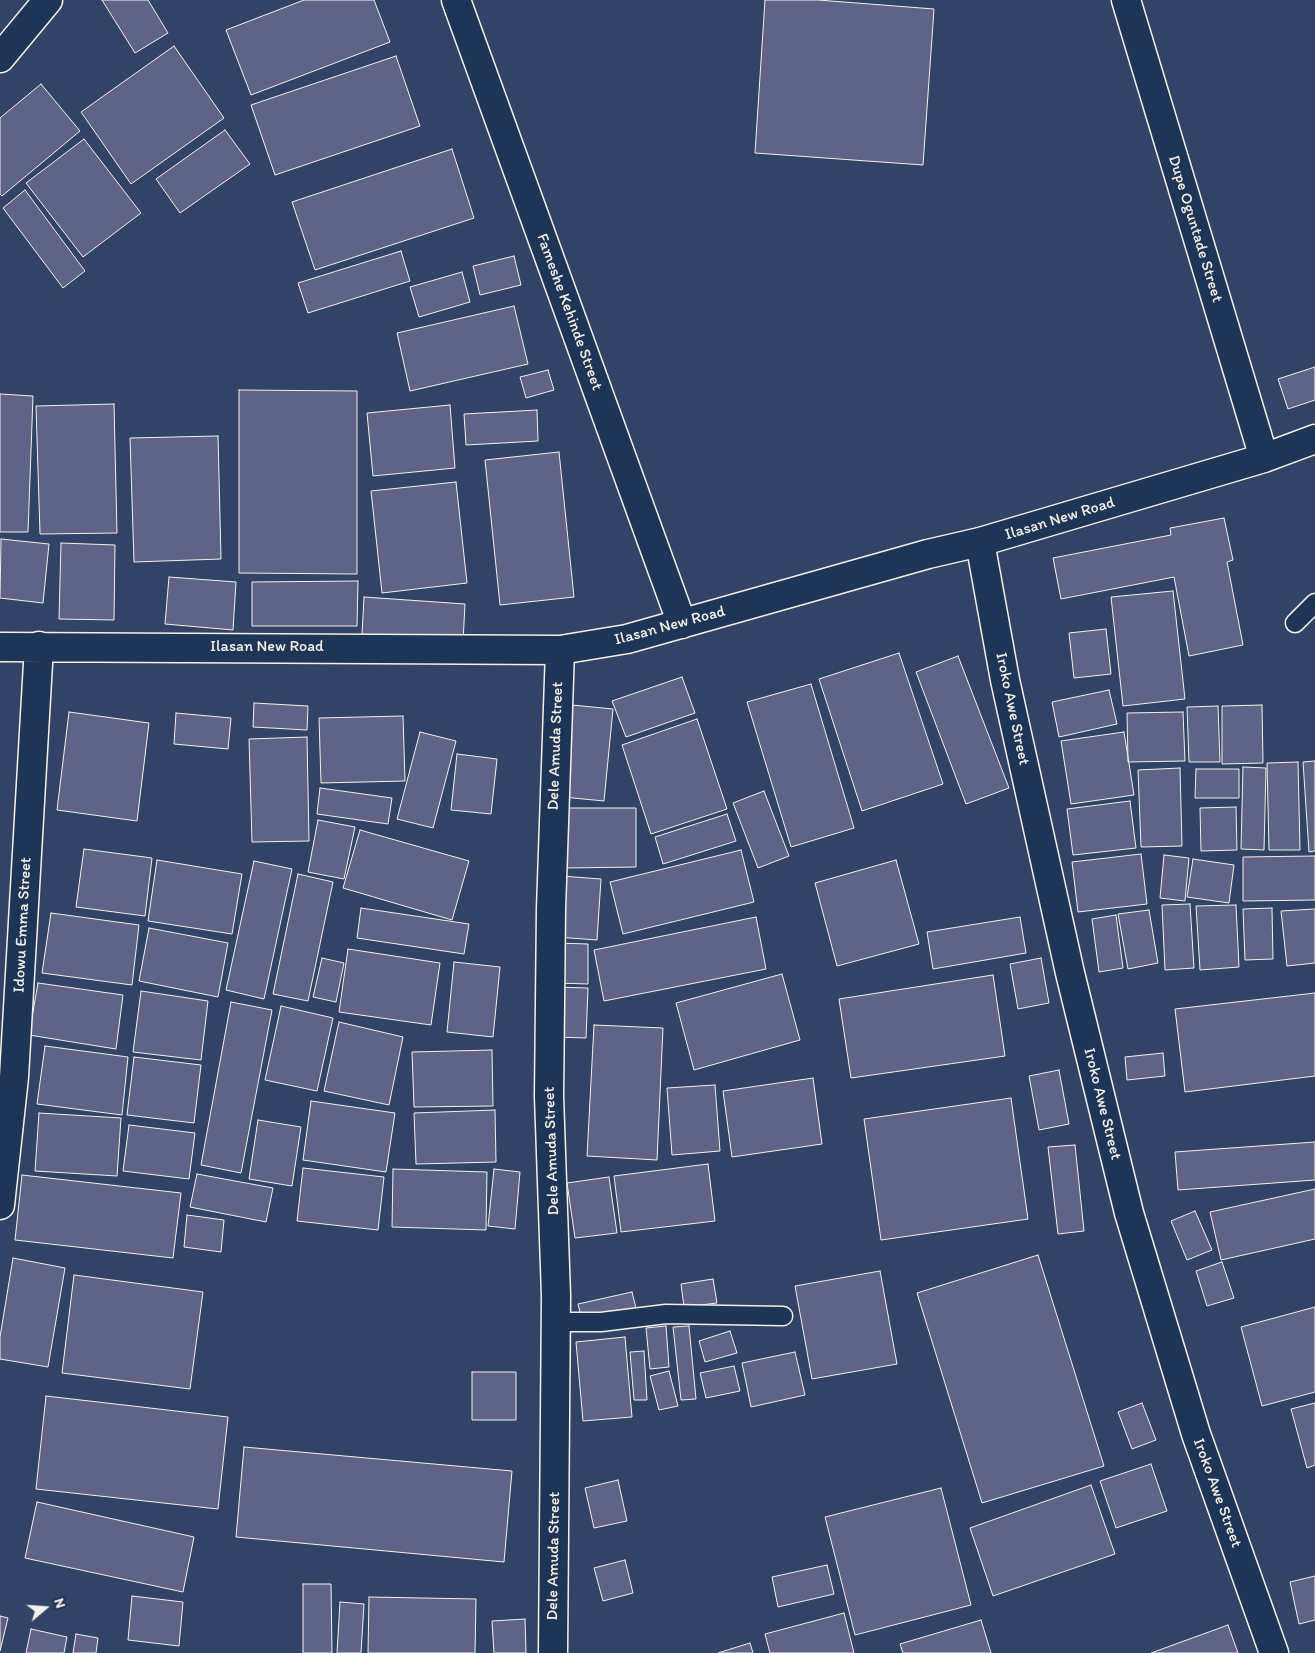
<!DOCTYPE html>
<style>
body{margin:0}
#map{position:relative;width:1315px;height:1653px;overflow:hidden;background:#314366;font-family:Itim,sans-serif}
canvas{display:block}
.north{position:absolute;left:20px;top:1583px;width:50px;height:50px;-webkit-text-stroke:4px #1d3557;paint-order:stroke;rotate:72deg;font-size:14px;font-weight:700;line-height:20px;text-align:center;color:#f4f1e8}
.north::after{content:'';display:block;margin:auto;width:18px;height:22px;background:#f4f1e8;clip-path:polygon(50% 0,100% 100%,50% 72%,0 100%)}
</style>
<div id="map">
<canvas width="1315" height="1653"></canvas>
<div class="north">N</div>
</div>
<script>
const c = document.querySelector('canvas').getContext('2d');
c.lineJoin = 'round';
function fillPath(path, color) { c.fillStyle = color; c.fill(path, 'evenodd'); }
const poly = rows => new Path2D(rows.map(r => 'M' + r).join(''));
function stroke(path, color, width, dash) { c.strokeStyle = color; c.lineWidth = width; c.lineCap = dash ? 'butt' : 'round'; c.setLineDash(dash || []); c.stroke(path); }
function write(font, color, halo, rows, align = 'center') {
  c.font = font + ' Itim,sans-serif'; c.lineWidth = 4.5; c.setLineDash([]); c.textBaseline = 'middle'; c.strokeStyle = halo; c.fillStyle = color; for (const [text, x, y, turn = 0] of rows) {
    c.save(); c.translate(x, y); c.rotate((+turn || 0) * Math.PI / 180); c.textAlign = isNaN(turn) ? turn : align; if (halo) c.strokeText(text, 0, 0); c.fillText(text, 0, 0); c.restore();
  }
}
const building = poly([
 [102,0,148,0,168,33,135,53,102,0],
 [304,0,374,0,390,42,251,95,226,30,304,0],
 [765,0,818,0,934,9,923,165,755,153,765,0],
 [174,46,224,118,131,184,81,112,174,46],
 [396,56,420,126,275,175,251,105,396,56],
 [41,84,80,131,2,196,0,194,0,118,41,84],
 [225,130,250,164,180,213,156,179,225,130],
 [84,139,141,213,83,257,26,183,84,139],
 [452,149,474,218,315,270,292,202,452,149],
 [25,190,85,271,63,288,3,208,25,190],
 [401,251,410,281,308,313,298,283,401,251],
 [514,256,521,285,480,295,473,266,514,256],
 [462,272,470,302,419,317,410,287,462,272],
 [514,306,528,364,410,391,397,333,514,306],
 [1315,367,1315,400,1288,409,1278,379,1315,367],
 [548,370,554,390,526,398,520,377,548,370],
 [239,390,357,391,357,574,239,573,239,390],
 [0,394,33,396,28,532,0,532,0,394],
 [114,404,117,533,40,534,36,406,114,404],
 [450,405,455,468,373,476,367,413,450,405],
 [537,410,538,441,466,445,464,414,537,410],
 [218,436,221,559,134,562,130,438,218,436],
 [559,452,574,597,500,605,485,460,559,452],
 [456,482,467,583,382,593,371,491,456,482],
 [1224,518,1233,560,1227,562,1243,645,1189,656,1174,577,1061,599,1053,558,1171,535,1170,528,1224,518],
 [1,539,49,544,43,603,0,598,1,539],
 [61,543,115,545,114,620,59,619,61,543],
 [169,577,236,582,233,630,165,624,169,577],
 [358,581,357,626,252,626,252,582,358,581],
 [1173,591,1185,699,1123,706,1111,597,1173,591],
 [364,597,465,604,463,642,362,635,364,597],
 [1106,629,1111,674,1074,678,1069,633,1106,629],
 [899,653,943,784,862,811,819,679,899,653],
 [958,656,1009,788,966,804,916,672,958,656],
 [682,677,695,713,626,737,612,701,682,677],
 [811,684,854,828,791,847,747,702,811,684],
 [1109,690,1117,724,1059,737,1052,702,1109,690],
 [254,703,308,706,307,730,253,727,254,703],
 [572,705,613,709,604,801,563,797,572,705],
 [1262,705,1263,763,1222,764,1222,706,1262,705],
 [1218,706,1220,762,1189,762,1187,707,1218,706],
 [69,712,149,723,137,821,57,810,69,712],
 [1183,712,1185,761,1128,762,1127,713,1183,712],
 [176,713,231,718,228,749,174,744,176,713],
 [403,716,405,781,321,783,319,718,403,716],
 [697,719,727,809,651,834,622,745,697,719],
 [420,732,456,741,433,828,397,819,420,732],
 [1124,732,1134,795,1071,804,1061,741,1124,732],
 [307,737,309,841,252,842,249,739,307,737],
 [457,754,497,759,491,814,451,810,457,754],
 [1315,761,1315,851,1309,852,1303,762,1315,761],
 [1298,762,1300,850,1269,850,1267,763,1298,762],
 [1243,767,1266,768,1264,850,1241,849,1243,767],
 [1180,768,1182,846,1141,847,1138,770,1180,768],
 [1196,769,1239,769,1239,798,1195,798,1196,769],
 [320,788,392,798,388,824,317,814,320,788],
 [764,791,789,856,758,868,733,803,764,791],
 [1130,801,1136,848,1073,855,1067,809,1130,801],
 [1236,807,1237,850,1201,851,1200,808,1236,807],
 [565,808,636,808,636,867,566,868,565,808],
 [727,814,736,841,663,864,655,837,727,814],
 [318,820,355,827,344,879,308,872,318,820],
 [360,830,469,861,452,920,343,888,360,830],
 [84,849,152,858,145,916,76,907,84,849],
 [741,850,754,902,623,934,610,882,741,850],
 [1141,854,1147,904,1078,912,1072,862,1141,854],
 [1164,855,1189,858,1185,901,1160,898,1164,855],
 [1315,856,1315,900,1243,901,1243,857,1315,856],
 [1193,859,1234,865,1229,903,1187,897,1193,859],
 [157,860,242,874,232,934,148,921,157,860],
 [896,860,919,944,837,966,815,883,896,860],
 [254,861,292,869,264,999,226,990,254,861],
 [298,874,333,882,308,1001,273,994,298,874],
 [561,876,601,879,597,940,557,937,561,876],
 [1190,904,1194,968,1165,970,1162,905,1190,904],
 [1236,905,1239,967,1200,970,1196,906,1236,905],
 [361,908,469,924,464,954,357,938,361,908],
 [1272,908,1273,959,1245,960,1243,909,1272,908],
 [1315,909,1315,963,1287,966,1281,911,1315,909],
 [1149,910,1158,963,1128,969,1118,914,1149,910],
 [51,913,139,925,132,985,42,973,51,913],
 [1116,915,1123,968,1099,972,1092,919,1116,915],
 [756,917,766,969,604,1001,594,950,756,917],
 [1020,917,1026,953,933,969,927,932,1020,917],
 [149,928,228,943,218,997,139,981,149,928],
 [556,943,588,944,588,984,556,983,556,943],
 [348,949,440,963,431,1025,339,1012,348,949],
 [322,958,344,963,336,1002,313,997,322,958],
 [1041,958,1049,1003,1018,1009,1010,964,1041,958],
 [454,962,500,967,493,1037,447,1032,454,962],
 [782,974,800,1040,694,1070,676,1003,782,974],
 [993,975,1005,1056,851,1078,839,999,993,975],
 [38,983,123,995,116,1049,29,1035,38,983],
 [556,987,588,988,586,1038,554,1037,556,987],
 [141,991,208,1001,201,1060,133,1052,141,991],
 [1315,993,1315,1076,1185,1092,1175,1009,1315,993],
 [231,1002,272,1010,241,1173,201,1165,231,1002],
 [281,1006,333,1018,317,1091,265,1080,281,1006],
 [339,1022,403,1037,389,1105,324,1091,339,1022],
 [594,1025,663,1028,657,1160,587,1156,594,1025],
 [45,1046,128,1057,122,1115,37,1104,45,1046],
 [492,1050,493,1106,414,1107,412,1052,492,1050],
 [1163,1053,1165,1076,1127,1080,1125,1057,1163,1053],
 [134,1057,201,1065,194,1123,127,1115,134,1057],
 [1059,1070,1069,1124,1039,1130,1029,1076,1059,1070],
 [813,1078,822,1144,732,1157,723,1091,813,1078],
 [715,1085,720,1151,672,1155,667,1088,715,1085],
 [1011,1098,1028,1219,881,1240,864,1119,1011,1098],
 [311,1101,395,1113,386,1172,303,1160,311,1101],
 [495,1110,496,1162,416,1164,414,1113,495,1110],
 [39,1113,121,1118,117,1176,35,1171,39,1113],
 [258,1120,301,1127,292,1186,249,1179,258,1120],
 [129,1125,195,1133,189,1179,123,1171,129,1125],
 [1315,1142,1315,1180,1178,1190,1175,1152,1315,1142],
 [1075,1145,1084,1231,1058,1234,1048,1147,1075,1145],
 [708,1164,715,1221,621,1232,614,1176,708,1164],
 [303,1168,384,1177,378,1230,297,1221,303,1168],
 [393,1169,487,1172,486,1230,392,1227,393,1169],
 [494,1169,520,1172,515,1229,488,1226,494,1169],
 [197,1174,273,1188,266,1222,190,1207,197,1174],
 [22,1175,181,1193,173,1258,15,1240,22,1175],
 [609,1177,617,1233,575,1238,567,1183,609,1177],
 [1315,1189,1315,1239,1221,1260,1210,1212,1315,1189],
 [1195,1211,1212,1250,1187,1260,1171,1221,1195,1211],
 [187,1215,224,1220,221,1252,184,1247,187,1215],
 [1038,1255,1104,1466,982,1503,917,1293,1038,1255],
 [13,1258,65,1268,48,1367,0,1359,0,1337,13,1258],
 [1222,1262,1234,1298,1207,1306,1196,1271,1222,1262],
 [880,1271,897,1364,812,1379,795,1286,880,1271],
 [74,1275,203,1292,190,1389,62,1373,74,1275],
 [713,1279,717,1303,684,1307,681,1284,713,1279],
 [632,1292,636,1308,582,1320,578,1304,632,1292],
 [1315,1307,1315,1392,1262,1406,1241,1327,1315,1307],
 [666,1326,669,1367,650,1369,646,1328,666,1326],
 [689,1326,696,1399,681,1400,673,1327,689,1326],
 [730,1331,737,1353,705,1362,699,1341,730,1331],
 [625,1337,632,1417,583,1421,576,1342,625,1337],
 [644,1351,647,1400,634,1400,630,1352,644,1351],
 [795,1352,805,1395,751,1407,742,1363,795,1352],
 [734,1366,740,1391,706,1398,700,1373,734,1366],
 [669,1371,678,1406,659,1410,650,1376,669,1371],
 [472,1372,516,1372,516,1420,472,1420,472,1372],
 [46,1396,228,1417,218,1509,36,1489,46,1396],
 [1142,1403,1156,1440,1132,1449,1118,1412,1142,1403],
 [1315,1403,1315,1465,1307,1468,1291,1409,1315,1403],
 [244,1447,512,1471,504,1562,236,1537,244,1447],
 [1151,1464,1167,1511,1116,1528,1100,1481,1151,1464],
 [618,1480,627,1521,594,1528,585,1488,618,1480],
 [1091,1485,1115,1554,993,1596,970,1528,1091,1485],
 [941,1488,971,1605,855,1635,825,1517,941,1488],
 [37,1502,194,1537,183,1592,25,1558,37,1502],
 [625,1560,633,1593,603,1601,594,1568,625,1560],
 [827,1565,834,1594,778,1607,772,1577,827,1565],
 [1315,1576,1315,1620,1299,1624,1290,1582,1315,1576],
 [303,1584,331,1584,332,1653,303,1653,303,1584],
 [132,1596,183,1602,179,1646,128,1640,132,1596],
 [369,1597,476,1599,475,1653,368,1653,369,1597],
 [340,1602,364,1604,361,1653,337,1653,340,1602],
 [844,1613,854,1653,770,1653,765,1634,844,1613],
 [0,1616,8,1618,0,1651,0,1616],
 [525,1619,526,1653,494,1653,492,1621,525,1619],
 [981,1620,991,1653,903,1653,900,1644,981,1620],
 [1228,1625,1238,1653,1151,1653,1228,1625],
 [31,1629,67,1637,64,1653,26,1653,31,1629],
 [76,1634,98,1638,96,1653,73,1653,76,1634],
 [750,1643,753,1653,718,1653,750,1643]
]);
const lane = poly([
 [1295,623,1315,603],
 [556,1322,601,1322,666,1314,783,1316]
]);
const street = poly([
 [456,0,682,624],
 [1126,0,1264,458],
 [0,58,48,0],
 [980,542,1005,680,1070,973,1129,1213,1196,1434,1274,1653],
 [0,647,560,650,627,639,928,554,980,542,1264,458,1315,439],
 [0,1205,14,1077,39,646],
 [553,1653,556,1296,549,1096,551,909,560,650]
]);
const streetNames = [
 ["Dupe Oguntade Street",1195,229,73],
 ["Fameshe Kehinde Street",569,312,70],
 ["Ilasan New Road",1060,519,-17],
 ["Ilasan New Road",670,626,-15],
 ["Ilasan New Road",267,647],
 ["Iroko Awe Street",1012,709,78],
 ["Dele Amuda Street",556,746,-88],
 ["Idowu Emma Street",23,925,-87],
 ["Iroko Awe Street",1102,1104,76],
 ["Dele Amuda Street",552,1151,-92],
 ["Iroko Awe Street",1217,1493,70],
 ["Dele Amuda Street",554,1556,-89]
];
fillPath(building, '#606388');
stroke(building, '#f4f1e8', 1);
stroke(lane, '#f4f1e8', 21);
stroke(street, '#f4f1e8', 31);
stroke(lane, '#1d3557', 18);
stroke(street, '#1d3557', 28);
write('16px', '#f4f1e8', '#1d3557', streetNames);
</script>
